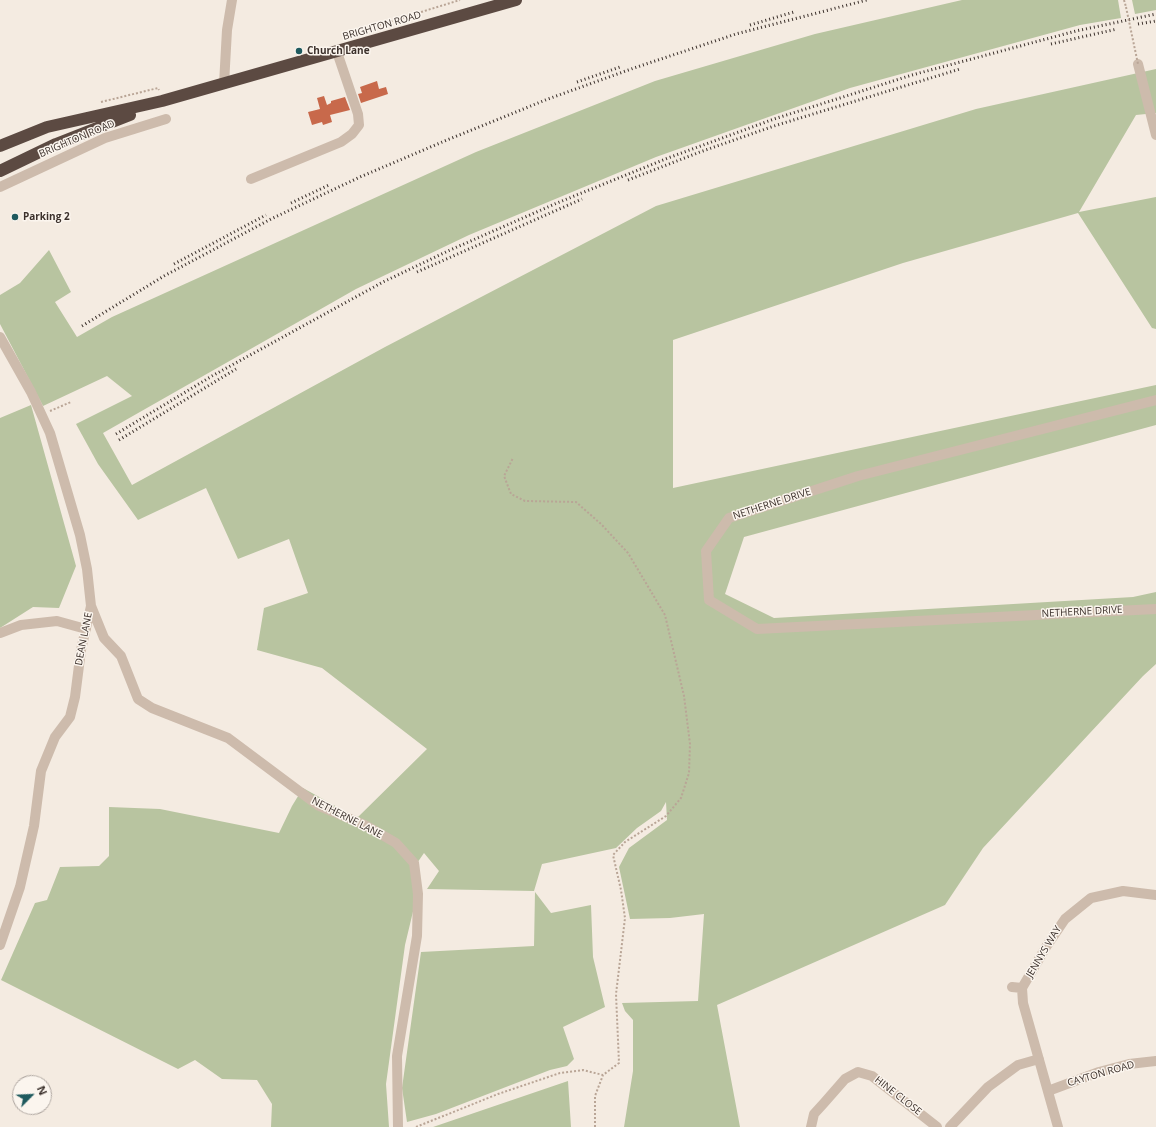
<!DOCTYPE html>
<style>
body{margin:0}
#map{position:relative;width:1156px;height:1127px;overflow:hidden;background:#f4ebe1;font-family:"Open Sans",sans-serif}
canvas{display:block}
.north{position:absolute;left:12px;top:1075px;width:40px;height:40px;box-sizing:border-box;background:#fbf5ee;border:1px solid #aea6a0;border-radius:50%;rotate:66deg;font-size:11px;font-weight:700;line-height:16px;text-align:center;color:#3b302b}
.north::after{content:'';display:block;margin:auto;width:14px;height:18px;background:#1f5a5e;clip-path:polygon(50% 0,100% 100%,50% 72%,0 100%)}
</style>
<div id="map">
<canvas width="1156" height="1127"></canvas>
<div class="north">N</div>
</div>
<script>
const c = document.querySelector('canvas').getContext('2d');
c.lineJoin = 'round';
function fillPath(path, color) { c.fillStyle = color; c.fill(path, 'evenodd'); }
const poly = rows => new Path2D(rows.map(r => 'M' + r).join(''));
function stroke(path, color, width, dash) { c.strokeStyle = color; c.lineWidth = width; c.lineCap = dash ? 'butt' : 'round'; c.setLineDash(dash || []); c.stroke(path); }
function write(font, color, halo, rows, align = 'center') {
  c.font = font + ' "Open Sans",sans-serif'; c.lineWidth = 3; c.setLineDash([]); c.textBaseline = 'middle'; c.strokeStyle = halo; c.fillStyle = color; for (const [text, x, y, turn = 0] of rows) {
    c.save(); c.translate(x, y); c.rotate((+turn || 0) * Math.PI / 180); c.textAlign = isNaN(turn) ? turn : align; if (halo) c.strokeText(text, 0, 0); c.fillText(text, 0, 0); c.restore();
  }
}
const green = poly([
 [962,0,1118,0,1121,18,1080,25,850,88,656,157,469,235,356,289,103,433,132,485,385,347,656,206,976,109,1156,69,1156,113,1136,115,1079,212,1156,197,1156,329,1152,328,1078,213,903,263,673,340,673,488,1156,385,1156,425,744,537,725,594,774,618,1133,597,1156,592,1156,664,1143,676,983,848,945,905,717,1005,740,1127,624,1127,633,1071,633,1020,625,1011,622,1003,698,1001,704,914,670,918,630,919,619,867,629,848,667,820,666,802,661,811,637,828,616,848,542,864,534,891,427,889,439,871,424,853,413,869,416,899,405,945,386,1084,389,1127,271,1127,272,1104,257,1080,222,1079,195,1060,178,1069,1,980,35,903,47,900,60,867,99,866,109,856,109,807,160,809,279,833,292,806,303,788,357,818,427,749,322,668,257,650,264,608,308,593,289,539,238,559,206,488,138,520,98,464,76,424,132,396,107,376,43,406,0,324,0,295,20,283,49,250,71,292,55,302,77,337,112,317,476,152,655,81,815,34],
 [1132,0,1156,0,1156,10,1135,14],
 [31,405,76,566,59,608,33,607,0,628,0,418],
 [535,892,551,913,591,905,593,957,605,1007,563,1027,574,1059,567,1066,550,1070,436,1114,407,1122,402,1088,421,952,534,946],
 [568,1081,571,1127,433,1127]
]);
const building = poly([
 [377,81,379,89,386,87,388,94,361,103,358,94,362,93,360,87],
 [324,96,327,105,331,103,331,101,345,97,350,110,330,115,332,122,323,125,322,122,312,125,308,112,320,109,317,98]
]);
const path = poly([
 [1124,0,1126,7],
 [379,25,460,0],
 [101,102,158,88,159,90],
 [50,411,71,402],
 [416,1127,498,1094,560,1073,583,1070,603,1075,619,1063,616,994,625,918,621,890,613,855,625,842,666,816,681,798,689,773,690,744,684,696,665,615,628,553,601,524,576,502,525,501,511,494,504,476,513,458],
 [595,1127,595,1096,603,1075]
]);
const minor = poly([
 [1138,64,1156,135],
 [224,84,227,30,232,0],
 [251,179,341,142,352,134,359,125,358,114,337,52],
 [0,187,105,138,166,119],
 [0,337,31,392,50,433,80,535,87,569,91,606,81,650,75,697,70,717,55,737,41,771,34,826,20,887,0,945],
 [1156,400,858,476,729,518,706,551,709,600,757,629,1156,609],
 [91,606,104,638,121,656,138,699,152,708,228,738,319,806,365,825,396,843,414,863,418,894,417,936,397,1056,398,1127],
 [0,633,21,625,57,621,86,629],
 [1012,987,1022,988],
 [1048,1091,1099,1072,1129,1064,1156,1061],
 [811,1127,814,1114,824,1103,845,1079,858,1072,872,1076,937,1127],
 [950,1127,988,1087,1018,1065,1039,1059],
 [1058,1127,1023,1003,1022,988,1046,947,1065,919,1091,898,1123,891,1156,895]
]);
const highway = poly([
 [0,146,47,127,162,101,516,0],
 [0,171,56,144,130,115]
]);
const rail = poly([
 [1138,24,1156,21],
 [750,25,794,12],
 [1051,44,1117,29],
 [577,82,620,67],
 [628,180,700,152,774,126,960,69],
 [291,203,329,185],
 [174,264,266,215],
 [417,272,582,199],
 [82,326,164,276,271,219,360,177,447,140,548,99,634,68,736,34,867,0],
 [116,434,212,376,383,282,448,251,557,203,668,158,774,119,912,75,1076,31,1156,14],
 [119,440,236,369]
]);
const pathBridge = poly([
 [1126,7,1138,64]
]);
const markers = [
 [299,51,4,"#1f5a5e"],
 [15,217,4,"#1f5a5e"]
];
const streetNames = [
 ["BRIGHTON ROAD",382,26,-16],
 ["BRIGHTON ROAD",77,139,-23],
 ["NETHERNE DRIVE",772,504,-18],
 ["NETHERNE DRIVE",1082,612,-3],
 ["DEAN LANE",84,639,-79],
 ["NETHERNE LANE",347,818,27],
 ["JENNYS WAY",1044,952,-59],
 ["CAYTON ROAD",1101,1074,-16],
 ["HINE CLOSE",898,1096,38]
];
const poiNames = [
 ["Church Lane",307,51],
 ["Parking 2",23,217]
];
fillPath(green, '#b8c4a0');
fillPath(building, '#c8694b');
stroke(path, '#b9a596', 2, [2, 2]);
stroke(minor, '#cdbbac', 10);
stroke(highway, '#5c4a42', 12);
stroke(rail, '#3b302b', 3, [1, 3]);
stroke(pathBridge, '#b9a596', 2, [2, 2]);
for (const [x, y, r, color] of markers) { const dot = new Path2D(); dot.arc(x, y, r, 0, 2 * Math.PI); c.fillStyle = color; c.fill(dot); stroke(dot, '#fbf5ee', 1.5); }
write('10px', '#3b302b', '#fbf5ee', streetNames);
write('bold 10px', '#3b302b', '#fbf5ee', poiNames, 'left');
</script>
